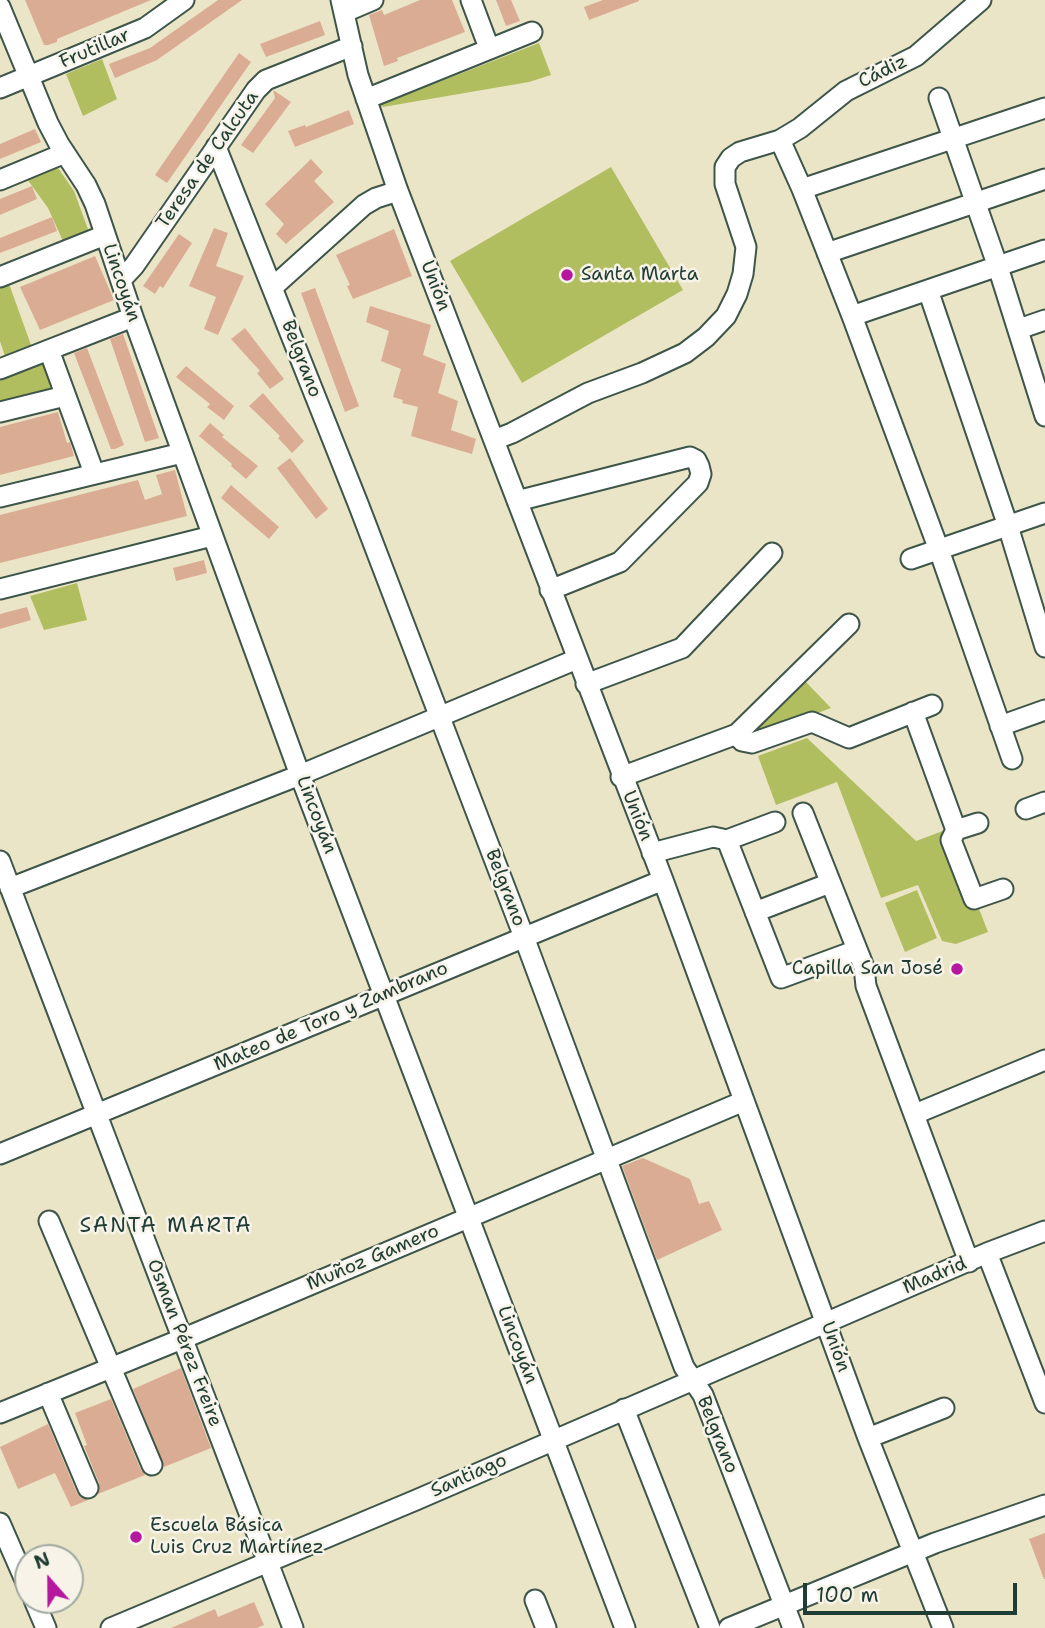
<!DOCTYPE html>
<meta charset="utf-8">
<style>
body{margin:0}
#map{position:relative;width:1045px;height:1628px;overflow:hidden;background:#ebe5c7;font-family:"Shantell Sans",sans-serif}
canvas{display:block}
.north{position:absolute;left:14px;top:1544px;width:70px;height:70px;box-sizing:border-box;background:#f7f3e8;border:2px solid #a1aaa0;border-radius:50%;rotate:339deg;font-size:19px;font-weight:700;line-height:28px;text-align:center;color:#1f3d34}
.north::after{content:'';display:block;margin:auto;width:24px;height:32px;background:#b5179e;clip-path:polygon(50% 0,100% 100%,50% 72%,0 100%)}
.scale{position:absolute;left:803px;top:1583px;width:214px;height:32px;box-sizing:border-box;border:4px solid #1f3d34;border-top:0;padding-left:9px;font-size:21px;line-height:24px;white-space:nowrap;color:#1f3d34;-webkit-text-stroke:5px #f7f3e8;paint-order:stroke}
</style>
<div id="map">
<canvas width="1045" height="1628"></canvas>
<div class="north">N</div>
<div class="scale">100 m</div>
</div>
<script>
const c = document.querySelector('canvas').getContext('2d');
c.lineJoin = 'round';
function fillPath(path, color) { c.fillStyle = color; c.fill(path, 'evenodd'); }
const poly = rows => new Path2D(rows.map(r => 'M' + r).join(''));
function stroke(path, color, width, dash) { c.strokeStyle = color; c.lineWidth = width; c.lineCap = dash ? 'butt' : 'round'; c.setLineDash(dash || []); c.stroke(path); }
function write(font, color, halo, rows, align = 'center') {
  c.font = font + ' "Shantell Sans",sans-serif'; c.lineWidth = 5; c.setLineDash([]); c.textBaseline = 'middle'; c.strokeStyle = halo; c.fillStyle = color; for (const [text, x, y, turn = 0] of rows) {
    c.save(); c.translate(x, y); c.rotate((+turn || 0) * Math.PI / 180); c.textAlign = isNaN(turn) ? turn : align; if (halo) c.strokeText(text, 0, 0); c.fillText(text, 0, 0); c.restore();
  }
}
const green = poly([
 [539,43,551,75,529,82,383,107,380,105],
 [102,59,117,99,83,116,66,74],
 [56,165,74,191,89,232,63,241,48,208,27,179],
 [611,167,683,290,522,383,450,261],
 [8,281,31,345,5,356,0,341,0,285],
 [42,359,54,391,0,405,0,375],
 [77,583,87,620,44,630,30,596],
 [804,680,831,708,749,739,747,734],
 [807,738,916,841,948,829,988,932,956,944,942,941,918,885,881,898,837,782,776,805,758,756],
 [917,890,937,938,905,952,885,903]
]);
const building = poly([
 [25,0,151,0,57,39,57,42,48,45,44,45],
 [218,0,242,0,157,60,115,78,109,64,150,48],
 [420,0,452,0,465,32,397,58,398,61,384,66,369,15,382,10,384,15],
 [496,0,511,0,520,21,506,26],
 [603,0,639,0,639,1,589,20,584,7],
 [320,21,325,35,266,57,260,44],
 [239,53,251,62,167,183,155,175],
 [273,90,291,102,253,153,241,145,275,98],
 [349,110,354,124,295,147,288,131,305,125,306,127],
 [35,129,41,142,0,159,0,144],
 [311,159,323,172,314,181,334,202,286,244,276,234,284,224,265,204],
 [32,186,37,199,0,215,0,199],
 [52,217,57,231,0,253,0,238],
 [214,228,228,233,216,266,244,276,218,335,204,329,216,297,189,286],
 [394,229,412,276,353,299,347,286,350,285,336,255],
 [179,234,192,243,163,288,160,286,155,294,143,286],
 [95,256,114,300,40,330,20,287],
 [315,288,359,406,345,412,301,293],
 [370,306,431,325,423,355,446,364,438,393,458,401,451,430,476,439,472,454,411,436,418,407,402,403,403,400,393,397,401,369,381,361,389,331,366,322],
 [245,328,284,379,270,389,257,373,260,371,231,339],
 [123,334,159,438,145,442,110,339],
 [87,348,124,445,115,449,111,449,74,353],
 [186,366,234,406,224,420,207,407,210,404,176,377],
 [263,393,304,441,292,453,278,438,280,436,249,406],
 [58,412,67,443,70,442,74,456,0,475,0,427],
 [210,423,224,435,222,437,258,466,246,479,231,466,232,464,199,436],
 [290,458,328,509,316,519,277,468],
 [175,470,187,516,0,563,0,515,138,480,145,500,162,494,156,475],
 [231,485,279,527,269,539,221,498],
 [204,560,207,573,176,581,173,568],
 [27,607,31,620,0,629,0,614],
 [643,1158,690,1179,699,1204,709,1201,722,1230,657,1260,622,1166],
 [181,1368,211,1448,164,1467,133,1389],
 [111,1399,141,1470,145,1475,98,1494,99,1483,84,1446,87,1445,75,1413],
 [48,1424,77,1493,81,1498,88,1500,71,1507,55,1473,18,1489,0,1447],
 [1045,1533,1045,1579,1044,1579,1029,1539],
 [254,1602,264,1625,257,1628,171,1628,215,1609,218,1617]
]);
const minor = poly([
 [341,0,358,75,398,191,663,880,868,1438,943,1628],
 [471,0,489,48],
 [0,7,48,123,59,144,86,185,95,204,133,317,300,775,625,1628],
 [345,12,373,0],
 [0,88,145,28,184,0],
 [939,98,998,267,1045,416],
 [366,99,532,32],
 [780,140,802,189,852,316,939,550,1012,759],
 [216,147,359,506,524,937,684,1367,703,1395,793,1628],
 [0,180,65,153],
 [802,189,1045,108],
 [827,253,1045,179],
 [0,277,105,235],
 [121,280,134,266,256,90,266,80,352,46],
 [273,287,364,205,376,198,398,191],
 [928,290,1008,526,1045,647],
 [852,316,1045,250],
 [1019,329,1045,320],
 [49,350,94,473],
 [0,369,133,317],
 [0,412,65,396],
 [494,440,512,433,588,393,642,373,685,353,706,337,726,316,737,294,743,274,746,247,725,184,725,167,731,158,740,152,780,140,800,128,846,91,916,56,981,0],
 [0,497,182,453],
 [517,501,690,457,696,460,699,466,701,474,698,483,620,562,550,590],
 [911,559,1045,513],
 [0,589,212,536],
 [586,684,682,648,772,553],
 [913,712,956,830],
 [1000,726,1045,710],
 [737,734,742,741,752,743,812,722,849,738,932,705],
 [621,777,737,734,849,624],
 [1026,809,1045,802],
 [803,813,864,967,866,986,969,1262],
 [978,823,956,830,951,840,974,899,1003,889],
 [727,840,781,978,857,950],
 [652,853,713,837,727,840,775,822],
 [0,861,293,1628],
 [10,888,300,775,577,659],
 [755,912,830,883],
 [915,1114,1045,1060],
 [0,1154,663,880],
 [49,1221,152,1465],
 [987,1253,1045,1403],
 [48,1393,88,1488],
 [624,1409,710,1628],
 [0,1413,194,1334,744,1101],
 [868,1438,944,1408],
 [0,1523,28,1587],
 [34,1600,46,1628],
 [535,1600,546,1628],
 [111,1628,416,1500,987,1253,1045,1231],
 [729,1628,935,1543,1045,1505]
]);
const markers = [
 [567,275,7,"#b5179e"],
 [957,969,7,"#b5179e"],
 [136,1537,7,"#b5179e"]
];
const streetNames = [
 ["Frutillar",95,49,-23],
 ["Cádiz",883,72,-26],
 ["Teresa de Calcuta",208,160,-55],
 ["Lincoyán",121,283,71],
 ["Unión",435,286,69],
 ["Belgrano",301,359,69],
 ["Lincoyán",316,815,69],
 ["Unión",637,816,68],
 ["Belgrano",505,888,69],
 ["Mateo de Toro y Zambrano",331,1017,-23],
 ["Muñoz Gamero",373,1258,-23],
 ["Madrid",935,1276,-23],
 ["Osman Pérez Freire",184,1343,69],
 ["Lincoyán",517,1345,69],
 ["Unión",835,1347,70],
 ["Belgrano",717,1435,68],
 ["Santiago",469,1476,-24]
];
const poiNames = [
 ["Santa Marta",581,275],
 ["Capilla San José",943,969,"right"],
 ["Escuela Básica",150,1526],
 ["Luis Cruz Martínez",150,1548]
];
const neighbourhoodNames = [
 ["SANTA MARTA",166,1227]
];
fillPath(green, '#b1be60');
fillPath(building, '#dbac94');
stroke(minor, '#3e564a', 23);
stroke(minor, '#fff', 19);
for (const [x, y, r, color] of markers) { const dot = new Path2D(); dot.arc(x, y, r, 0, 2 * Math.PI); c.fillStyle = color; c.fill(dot); stroke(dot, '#f7f3e8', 2.5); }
write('19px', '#1f3d34', '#f7f3e8', streetNames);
write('19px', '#1f3d34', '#f7f3e8', poiNames, 'left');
c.letterSpacing = '2px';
write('21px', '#1f3d34', '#f7f3e8', neighbourhoodNames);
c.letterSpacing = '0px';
</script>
